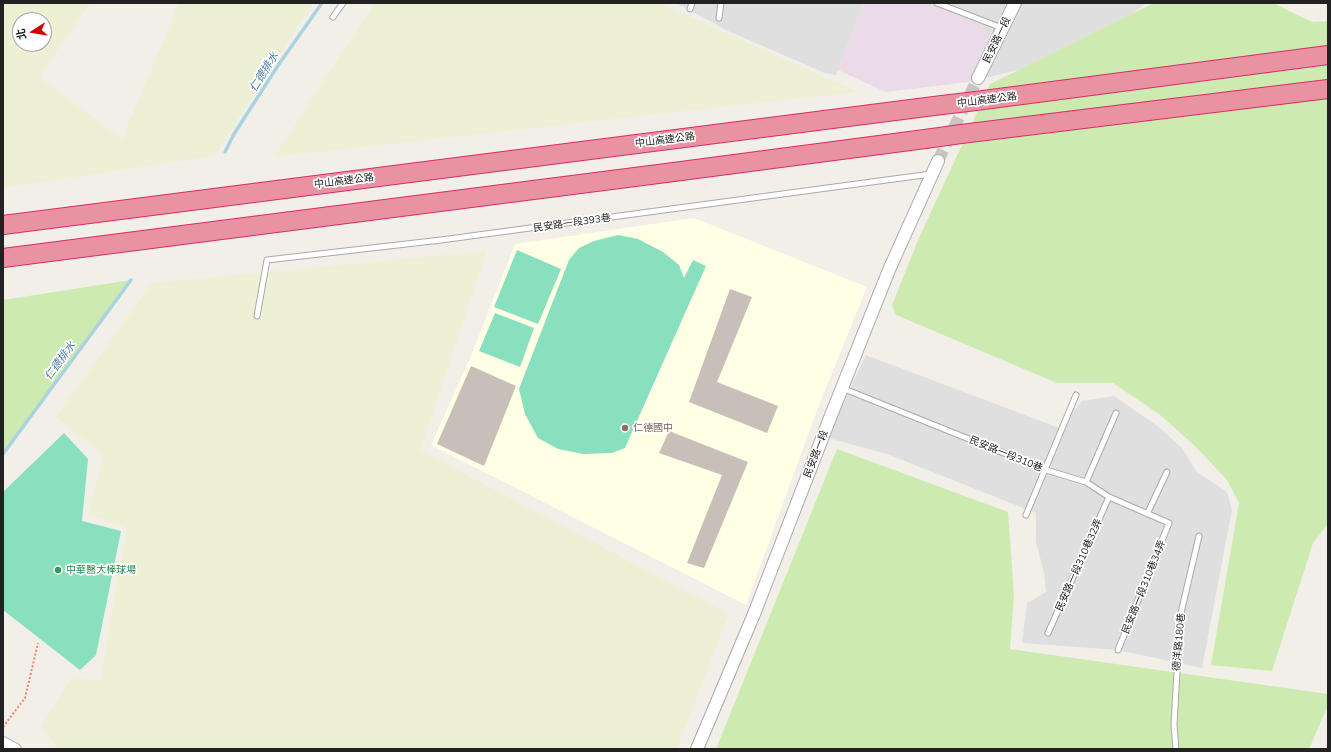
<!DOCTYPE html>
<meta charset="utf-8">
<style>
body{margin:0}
#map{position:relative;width:1331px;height:752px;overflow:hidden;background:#f2efe9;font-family:Mulish,"Noto Sans TC",sans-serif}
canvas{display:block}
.frame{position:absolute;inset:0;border:4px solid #222;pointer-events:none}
.north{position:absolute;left:12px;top:12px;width:40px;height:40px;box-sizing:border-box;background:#fff;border:1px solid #a7a7a7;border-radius:50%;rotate:258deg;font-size:11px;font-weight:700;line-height:16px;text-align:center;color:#222}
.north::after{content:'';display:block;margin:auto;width:14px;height:18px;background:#d40000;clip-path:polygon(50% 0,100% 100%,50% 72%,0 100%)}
</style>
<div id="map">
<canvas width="1331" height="752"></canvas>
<div class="frame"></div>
<div class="north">北</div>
</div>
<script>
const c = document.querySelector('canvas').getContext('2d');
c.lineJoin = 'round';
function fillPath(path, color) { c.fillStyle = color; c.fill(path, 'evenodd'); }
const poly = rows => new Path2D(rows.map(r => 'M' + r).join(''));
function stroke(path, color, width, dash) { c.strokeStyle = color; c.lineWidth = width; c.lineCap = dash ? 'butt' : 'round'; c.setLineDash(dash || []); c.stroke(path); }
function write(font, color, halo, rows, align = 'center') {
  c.font = font + ' Mulish,"Noto Sans TC",sans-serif'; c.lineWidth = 3.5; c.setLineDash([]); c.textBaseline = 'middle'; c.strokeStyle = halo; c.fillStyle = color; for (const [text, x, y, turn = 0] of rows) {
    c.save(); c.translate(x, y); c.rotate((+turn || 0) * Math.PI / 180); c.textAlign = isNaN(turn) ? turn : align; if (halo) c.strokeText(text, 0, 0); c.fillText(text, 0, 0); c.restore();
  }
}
const residential = poly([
 [676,3,864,3,836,75,825,73,728,31],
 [952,3,1146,3,1082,54,969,82,993,39,976,21,947,10],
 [866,355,1059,428,1082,401,1114,396,1159,427,1182,448,1196,471,1227,492,1232,510,1202,668,1118,650,1022,643,1027,603,1046,592,1044,573,1036,542,1036,513,887,454,828,438,834,421]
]);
const industrial = poly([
 [864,3,928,3,976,21,994,39,969,82,886,92,838,70]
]);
const education = poly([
 [694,218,867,287,817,410,746,605,431,445,471,356,515,244]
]);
const farmland = poly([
 [3,3,90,3,39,77,122,139,179,3,313,3,214,156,3,188],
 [20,20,44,20,44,44,20,44],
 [375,3,659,3,858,92,274,157],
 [487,251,420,450,729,614,677,749,58,749,41,726,73,676,100,681,127,528,88,514,104,456,56,417,152,283]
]);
const grass = poly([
 [1154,3,1273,3,1312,22,1328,21,1328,524,1313,543,1272,671,1211,665,1239,503,1227,480,1195,446,1159,414,1113,383,1057,383,896,315,892,305,919,238,990,84],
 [131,280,3,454,3,300],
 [837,449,1008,512,1014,595,1010,649,1328,694,1328,705,1309,749,716,749]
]);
const pitch = poly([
 [618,235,638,239,663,252,679,265,684,278,693,260,706,266,625,448,612,453,583,454,558,449,538,438,525,414,519,389,569,260,579,248,594,241],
 [517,250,561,269,538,324,494,307],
 [495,313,534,328,520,367,479,351],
 [64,433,88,459,82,521,121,531,96,655,80,670,3,610,3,492]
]);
const stream = poly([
 [225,152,234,134,279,64,322,3],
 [3,454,131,280]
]);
const building = poly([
 [730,289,752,297,717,382,778,406,767,433,689,402],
 [471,366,516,386,484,466,437,444],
 [669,431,748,462,704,568,687,563,722,475,659,453]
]);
const tertiaryTunnel = poly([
 [938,161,978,78]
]);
const path = poly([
 [3,727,25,698,38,643]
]);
const service = poly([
 [937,3,1002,28],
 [690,9,692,3],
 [333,17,343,3],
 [719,18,721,3],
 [257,316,267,260,441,240,931,174],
 [842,388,1046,470,1086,482,1109,497,1169,523,1118,650],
 [1086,482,1116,413],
 [1147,514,1167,472],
 [1026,515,1076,395],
 [1048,633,1109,497],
 [1176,749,1174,725,1180,617,1199,536]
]);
const minor = poly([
 [3,742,16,749]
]);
const tertiary = poly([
 [978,78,1015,3],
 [697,749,754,614,830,418,889,270,938,161]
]);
const motorway = poly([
 [976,101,1328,55],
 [961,134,1328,89],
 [3,225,942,105],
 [3,258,666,173,925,139]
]);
const motorwayBridge = poly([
 [942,105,976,101],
 [925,139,961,134]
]);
const markers = [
 [625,428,4,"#8d6e63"],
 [58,570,4,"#2e9e5b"]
];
const streetNames = [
 ["民安路一段",997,40,-64],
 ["中山高速公路",987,100,-7],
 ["中山高速公路",665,140,-7],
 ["中山高速公路",344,181,-7],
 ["民安路一段393巷",572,223,-8],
 ["民安路一段",816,454,-69],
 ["民安路一段310巷",1006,454,22],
 ["民安路一段310巷32弄",1079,565,-66],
 ["民安路一段310巷34弄",1144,587,-68],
 ["德洋路180巷",1179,642,-85]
];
const educationNames = [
 ["仁德國中",633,428]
];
const leisureNames = [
 ["中華醫大棒球場",66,570]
];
const waterNames = [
 ["仁德排水",264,72,-58],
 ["仁德排水",60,361,-54]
];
fillPath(residential, '#e0dfdf');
fillPath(industrial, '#ebdbe8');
fillPath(education, '#ffffe5');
fillPath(farmland, '#eef0d5');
fillPath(grass, '#cdebb0');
fillPath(pitch, '#88e0be');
stroke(stream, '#aad3df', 3.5);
fillPath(building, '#c7bfb8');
stroke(tertiaryTunnel, '#c8c6c1', 12, [12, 6]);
stroke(service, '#a9a9a9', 7);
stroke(minor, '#a9a9a9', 12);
stroke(tertiary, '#a9a9a9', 14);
stroke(motorway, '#dc2a67', 20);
stroke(path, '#fa8072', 2, [2, 2]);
stroke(service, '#fff', 5);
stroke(minor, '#fff', 10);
stroke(tertiary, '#fff', 12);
stroke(motorway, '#e892a2', 18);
stroke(motorwayBridge, '#dc2a67', 20, []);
stroke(motorwayBridge, '#e892a2', 18);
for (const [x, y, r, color] of markers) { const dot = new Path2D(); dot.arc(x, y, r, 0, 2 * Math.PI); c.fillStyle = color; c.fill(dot); stroke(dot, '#fff', 1.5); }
write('10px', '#222', '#fff', streetNames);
write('10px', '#785e54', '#fff', educationNames, 'left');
write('10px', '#27864d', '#fff', leisureNames, 'left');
write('italic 11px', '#4a7aab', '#fff', waterNames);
</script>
